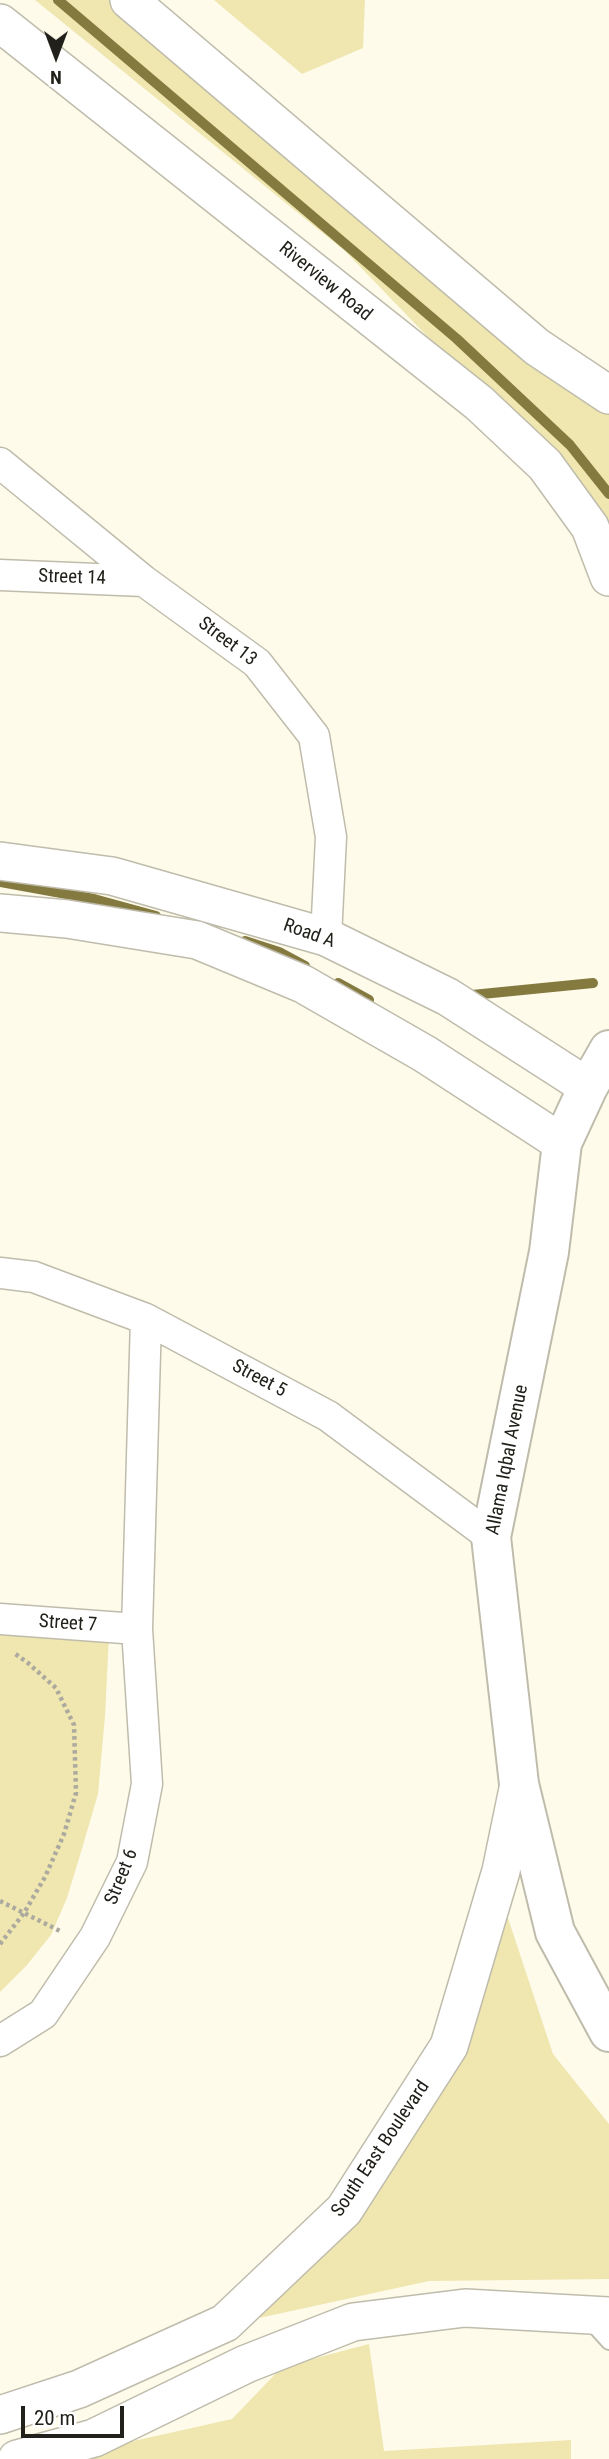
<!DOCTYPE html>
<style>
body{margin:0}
#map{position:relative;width:609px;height:2459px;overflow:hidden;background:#fefbeb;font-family:"Roboto Condensed",sans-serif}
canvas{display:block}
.north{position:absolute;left:21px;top:21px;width:70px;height:70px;-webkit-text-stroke:5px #fff;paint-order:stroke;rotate:180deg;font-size:19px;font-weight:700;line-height:28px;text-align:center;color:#21201a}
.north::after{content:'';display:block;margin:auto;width:24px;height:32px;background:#21201a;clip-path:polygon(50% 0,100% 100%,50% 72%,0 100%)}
.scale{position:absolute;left:21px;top:2406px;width:103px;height:32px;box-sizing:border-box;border:4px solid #21201a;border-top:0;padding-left:9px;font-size:21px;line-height:24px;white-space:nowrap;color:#21201a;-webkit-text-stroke:5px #fff;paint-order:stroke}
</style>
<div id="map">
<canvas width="609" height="2459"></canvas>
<div class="north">N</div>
<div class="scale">20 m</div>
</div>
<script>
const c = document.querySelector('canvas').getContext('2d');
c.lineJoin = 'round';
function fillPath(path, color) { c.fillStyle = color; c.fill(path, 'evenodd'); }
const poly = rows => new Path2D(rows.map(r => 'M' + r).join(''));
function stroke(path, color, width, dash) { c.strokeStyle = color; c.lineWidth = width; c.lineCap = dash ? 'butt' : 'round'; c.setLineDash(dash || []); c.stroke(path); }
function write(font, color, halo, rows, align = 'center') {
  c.font = font + ' "Roboto Condensed",sans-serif'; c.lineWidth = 5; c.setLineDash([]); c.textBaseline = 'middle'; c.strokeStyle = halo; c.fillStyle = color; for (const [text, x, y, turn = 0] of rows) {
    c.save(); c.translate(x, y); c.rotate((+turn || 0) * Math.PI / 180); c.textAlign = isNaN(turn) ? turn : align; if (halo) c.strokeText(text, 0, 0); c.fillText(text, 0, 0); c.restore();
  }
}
const green = poly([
 [35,0,109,0,402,233,609,391,609,525,345,251],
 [214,0,365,0,363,48,302,74],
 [0,1627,109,1635,105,1716,98,1794,81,1852,67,1898,51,1935,27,1965,0,1992],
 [506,1912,553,2054,609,2124,609,2279,429,2281,236,2323,386,2160],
 [369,2344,384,2451,571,2440,571,2459,53,2459,232,2419,282,2367]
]);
const stream = poly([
 [58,0,457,339,570,445,609,494],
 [0,882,94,899,156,916],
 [245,941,279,952,305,966],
 [338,983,369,1000],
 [472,995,593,983]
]);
const path = poly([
 [0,1901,62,1932],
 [0,1944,24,1913,45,1877,64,1834,76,1793,74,1725,56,1688,28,1663,14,1653]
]);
const service = poly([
 [589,2320,609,2342]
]);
const minor = poly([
 [0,463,144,581,257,663,314,736,331,837,326,937],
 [0,575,144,581],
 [0,1273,34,1277,146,1319,328,1416,491,1537],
 [0,1619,137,1629],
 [0,2041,43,2014,95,1937,132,1862,147,1784,137,1629,146,1319]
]);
const tertiary = poly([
 [129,0,537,347,609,395],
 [0,23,479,403,545,465,590,527,609,577],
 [0,861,112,876,326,937,448,997,588,1087],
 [0,913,67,919,197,940,303,984,425,1054,562,1143],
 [0,2415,79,2389,225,2323,344,2210,449,2046,501,1871,519,1784],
 [17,2459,94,2438,246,2364,353,2322,465,2308,609,2316]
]);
const secondary = poly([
 [609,1050,588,1087,562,1143,549,1252,491,1537,519,1784,555,1932,609,2032]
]);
const streetNames = [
 ["Riverview Road",325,282,39],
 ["Street 14",72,578,2],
 ["Street 13",227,642,37],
 ["Road A",309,934,19],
 ["Street 5",259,1379,28],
 ["Allama Iqbal Avenue",508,1460,-79],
 ["Street 7",68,1624,4],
 ["Street 6",122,1877,-68],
 ["South East Boulevard",381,2149,-56]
];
fillPath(green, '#efe6b0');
stroke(stream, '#847a3f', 10);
stroke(service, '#bfbcac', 18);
stroke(minor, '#bfbcac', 33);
stroke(tertiary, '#bfbcac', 40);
stroke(secondary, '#bfbcac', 42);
stroke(path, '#acaa9e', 4.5, [3.5, 3.5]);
stroke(service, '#fff', 14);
stroke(minor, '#fff', 30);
stroke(tertiary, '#fff', 37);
stroke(secondary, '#fff', 38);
write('19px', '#21201a', '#fff', streetNames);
</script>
